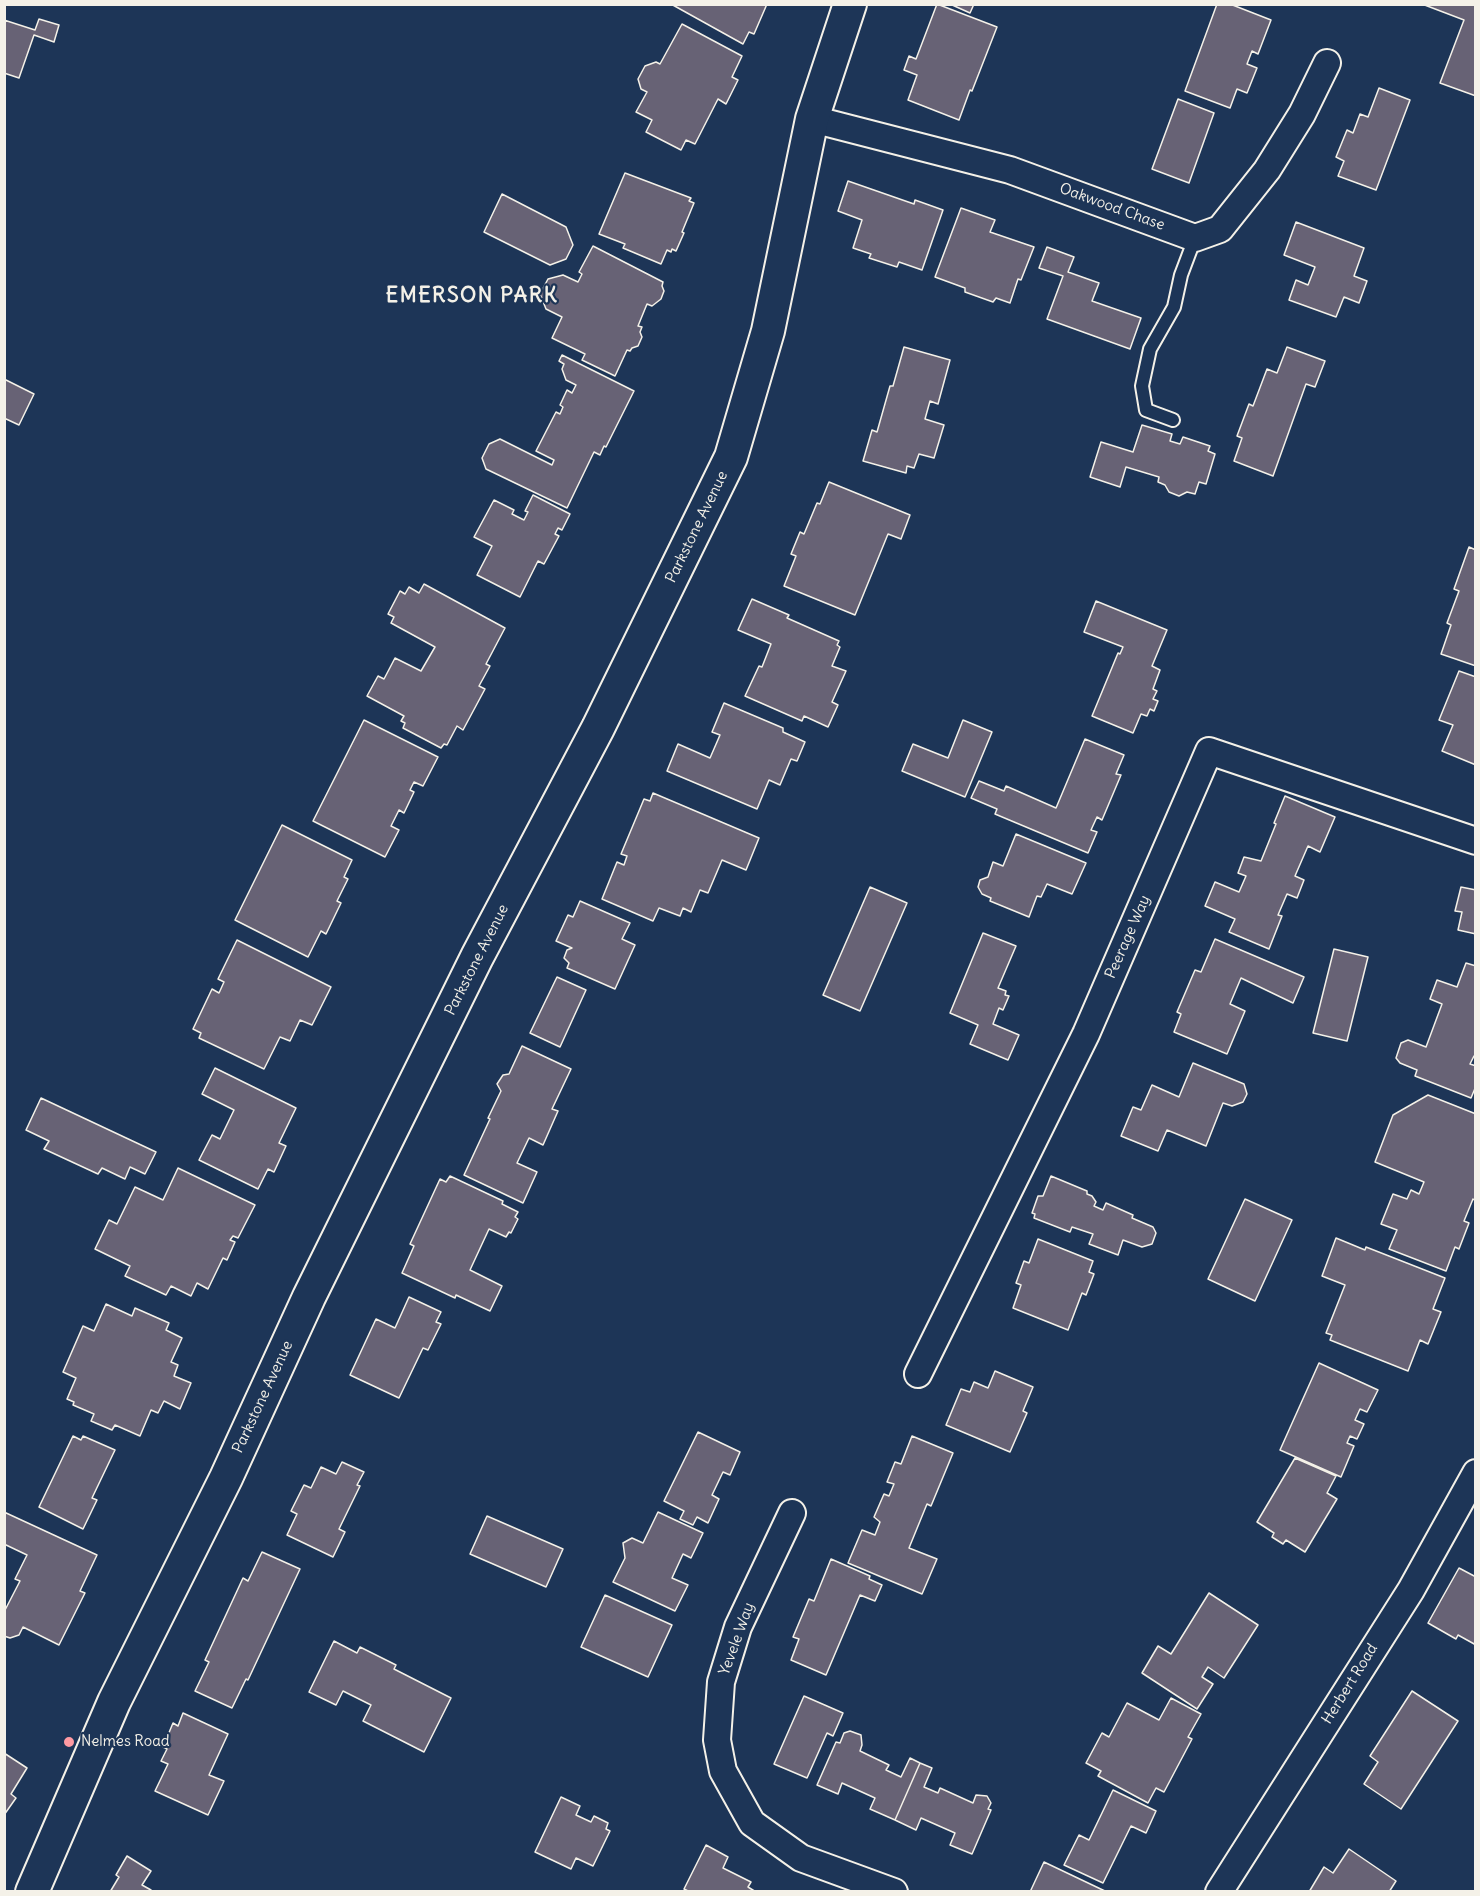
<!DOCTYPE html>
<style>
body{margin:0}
#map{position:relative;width:1480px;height:1896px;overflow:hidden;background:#1d3557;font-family:Delius,sans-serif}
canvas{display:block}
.frame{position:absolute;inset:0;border:6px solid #f4f1e8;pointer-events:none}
</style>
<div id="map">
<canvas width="1480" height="1896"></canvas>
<div class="frame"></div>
</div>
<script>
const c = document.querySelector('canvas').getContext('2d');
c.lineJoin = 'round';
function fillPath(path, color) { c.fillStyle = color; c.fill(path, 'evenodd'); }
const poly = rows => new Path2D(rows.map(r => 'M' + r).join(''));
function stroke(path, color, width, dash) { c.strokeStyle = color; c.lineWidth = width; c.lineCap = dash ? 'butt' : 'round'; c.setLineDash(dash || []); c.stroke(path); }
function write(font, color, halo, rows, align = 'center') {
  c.font = font + ' Delius,sans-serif'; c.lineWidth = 4.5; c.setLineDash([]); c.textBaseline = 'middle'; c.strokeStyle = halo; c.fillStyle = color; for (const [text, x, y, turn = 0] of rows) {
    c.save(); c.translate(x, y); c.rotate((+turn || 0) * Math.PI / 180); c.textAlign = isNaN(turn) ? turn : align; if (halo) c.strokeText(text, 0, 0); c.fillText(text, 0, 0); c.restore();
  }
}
const building = poly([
 [671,4,767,4,754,34,749,32,743,44,671,4],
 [937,4,997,27,972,91,970,90,959,120,908,100,917,75,904,70,909,56,916,59,937,4],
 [950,4,974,4,970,13,950,4],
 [1217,4,1230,4,1271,20,1258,54,1252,51,1247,64,1257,68,1247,93,1237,89,1230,108,1185,91,1217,4],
 [1422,4,1476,4,1476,96,1440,83,1464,20,1422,4],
 [39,19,59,25,54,42,34,35,19,78,4,73,4,20,35,30,39,19],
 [682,24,742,56,732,77,738,80,726,104,718,99,695,144,686,140,681,150,646,132,652,120,636,112,647,92,641,89,638,79,645,66,656,62,660,64,682,24],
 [1379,88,1410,100,1376,190,1338,176,1344,161,1336,157,1347,130,1353,133,1360,114,1368,117,1379,88],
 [1178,99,1214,113,1189,183,1152,169,1178,99],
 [625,173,691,198,689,201,694,203,682,232,684,233,676,251,672,249,671,252,667,250,661,264,623,248,625,244,599,234,625,173],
 [848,181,914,204,915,200,943,210,922,270,899,262,897,267,869,258,871,254,853,248,862,220,838,211,848,181],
 [502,194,566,227,573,245,566,259,550,265,484,232,502,194],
 [961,208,995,220,990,232,1034,247,1021,280,1018,279,1010,303,996,298,993,302,965,292,965,288,935,277,961,208],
 [1296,222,1364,248,1354,276,1367,281,1359,303,1344,297,1336,317,1289,300,1296,280,1308,285,1315,267,1284,255,1296,222],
 [593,246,663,282,662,286,664,291,661,299,652,306,647,304,638,326,642,327,640,332,642,337,638,346,632,348,630,351,627,350,615,376,582,360,585,354,552,338,562,317,546,309,540,294,548,279,563,275,578,282,582,274,579,272,593,246],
 [1047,247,1074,257,1068,272,1099,283,1092,301,1141,318,1130,349,1047,319,1063,276,1039,268,1047,247],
 [904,347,950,360,938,404,930,401,925,419,944,425,934,458,919,454,914,468,907,466,906,473,863,461,872,430,877,432,890,386,893,386,904,347],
 [1287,347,1325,361,1315,387,1306,384,1273,476,1234,461,1242,438,1237,436,1249,404,1253,406,1267,369,1277,373,1287,347],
 [562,355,634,391,606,447,604,446,600,455,594,452,567,508,486,469,482,458,489,444,500,439,552,465,554,460,536,451,556,412,560,414,563,407,560,405,567,390,572,393,576,385,566,380,562,369,564,364,559,361,562,355],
 [4,379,34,394,19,425,4,418,4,379],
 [1142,425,1172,434,1170,441,1180,444,1183,437,1210,446,1208,451,1215,454,1206,484,1199,482,1195,494,1187,492,1179,496,1169,492,1165,485,1158,482,1159,477,1126,467,1120,487,1090,477,1101,442,1133,452,1142,425],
 [829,482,910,515,901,539,888,534,855,615,784,586,796,556,791,554,800,532,804,534,817,503,820,504,829,482],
 [533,495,570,514,562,530,558,528,555,534,559,536,544,564,538,561,520,597,477,575,492,546,474,537,494,500,514,510,512,514,524,520,528,512,525,511,533,495],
 [1469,547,1476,550,1476,666,1441,654,1451,625,1447,623,1459,591,1454,589,1469,547],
 [424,584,505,628,486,664,490,666,479,686,485,689,463,730,457,726,447,745,444,744,441,748,403,728,405,723,401,721,404,716,367,696,378,676,384,679,395,658,421,671,435,647,391,623,394,617,388,614,400,591,405,594,409,587,419,593,424,584],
 [752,599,789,615,787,618,839,641,837,645,840,647,832,666,846,671,832,702,838,705,828,727,804,716,802,721,745,696,759,666,762,667,771,644,738,630,752,599],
 [1096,601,1167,630,1152,666,1160,670,1153,689,1157,691,1153,699,1158,701,1154,711,1150,709,1147,716,1141,714,1133,733,1092,716,1118,653,1120,654,1123,647,1084,632,1096,601],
 [1459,671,1476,677,1476,765,1442,751,1453,725,1439,720,1459,671],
 [724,703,783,728,783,732,805,742,797,761,791,759,780,785,769,780,757,809,667,771,678,744,710,758,720,735,712,732,724,703],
 [364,720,438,757,423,786,414,782,410,790,414,792,404,813,399,810,391,826,399,830,385,857,313,821,364,720],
 [963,720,992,732,965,797,902,771,913,744,948,758,963,720],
 [1085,739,1124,755,1116,774,1121,775,1102,820,1097,817,1091,830,1097,832,1088,853,995,814,997,809,971,798,979,781,1004,791,1006,786,1056,808,1085,739],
 [653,793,759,838,746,870,722,860,708,893,700,890,691,912,683,908,680,916,659,908,653,921,602,899,617,862,624,865,627,856,621,854,644,799,650,801,653,793],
 [1285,796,1335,817,1320,852,1308,846,1295,876,1304,880,1297,898,1287,894,1278,915,1282,916,1269,949,1229,932,1235,919,1205,906,1215,882,1239,892,1246,876,1238,873,1244,857,1261,861,1276,824,1274,823,1285,796],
 [282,825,352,860,344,877,348,879,337,901,341,903,326,934,321,931,308,957,235,920,282,825],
 [1016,834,1086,863,1072,894,1047,884,1041,897,1037,896,1029,917,990,901,991,898,982,894,978,887,980,880,988,877,993,862,1003,866,1016,834],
 [870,887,907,903,860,1011,823,995,870,887],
 [1461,887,1476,890,1476,934,1458,930,1462,912,1455,911,1461,887],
 [580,901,630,923,622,939,635,945,615,989,567,968,569,963,564,958,567,950,572,948,556,941,568,915,573,917,580,901],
 [983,933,1016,946,998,988,1006,991,1005,995,1009,996,1003,1010,999,1008,993,1024,1019,1035,1008,1060,970,1044,978,1025,950,1013,983,933],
 [1215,939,1304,977,1293,1003,1241,978,1230,1004,1245,1011,1227,1054,1174,1032,1181,1014,1177,1012,1195,970,1201,972,1215,939],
 [237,940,331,987,312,1025,300,1020,290,1041,280,1037,264,1069,199,1038,201,1033,193,1029,212,989,219,993,224,982,218,979,237,940],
 [1334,949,1368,957,1347,1041,1313,1033,1334,949],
 [1466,963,1476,966,1476,1057,1474,1056,1470,1064,1476,1066,1476,1086,1471,1098,1415,1076,1417,1070,1400,1063,1396,1058,1401,1043,1408,1040,1426,1047,1442,1004,1430,999,1437,980,1457,987,1466,963],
 [557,977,586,990,560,1047,530,1033,557,977],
 [522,1046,571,1069,552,1109,558,1111,543,1145,529,1138,517,1163,537,1172,523,1203,464,1175,490,1119,488,1118,501,1091,497,1084,503,1075,509,1074,522,1046],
 [1193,1063,1244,1084,1247,1094,1243,1102,1232,1106,1223,1103,1206,1146,1167,1130,1158,1151,1121,1136,1133,1107,1141,1110,1152,1085,1179,1097,1193,1063],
 [215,1068,296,1108,279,1143,286,1146,274,1172,268,1169,258,1189,199,1160,212,1135,220,1139,234,1110,202,1094,215,1068],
 [1428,1095,1476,1114,1476,1201,1473,1199,1464,1221,1469,1223,1459,1249,1455,1247,1446,1271,1389,1249,1397,1230,1381,1224,1393,1194,1407,1199,1411,1190,1419,1194,1424,1182,1375,1162,1393,1115,1428,1095],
 [41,1098,156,1152,145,1174,130,1167,125,1179,102,1168,98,1174,44,1149,49,1141,26,1130,41,1098],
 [178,1168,255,1205,238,1238,233,1236,230,1240,235,1242,227,1260,223,1258,208,1289,197,1283,191,1296,171,1286,166,1295,125,1276,130,1266,95,1249,109,1220,117,1224,135,1187,163,1200,178,1168],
 [450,1176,503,1201,502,1204,518,1212,515,1217,518,1219,511,1233,509,1232,506,1237,489,1229,470,1270,502,1286,490,1311,456,1295,455,1298,402,1273,414,1246,410,1244,440,1179,446,1182,450,1176],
 [1051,1176,1087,1191,1087,1194,1092,1196,1096,1202,1094,1206,1103,1210,1106,1203,1133,1215,1132,1218,1153,1227,1156,1233,1152,1244,1142,1247,1123,1240,1118,1255,1089,1244,1093,1234,1072,1227,1070,1232,1034,1218,1035,1214,1032,1213,1038,1196,1043,1196,1051,1176],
 [1245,1199,1292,1220,1255,1301,1208,1279,1245,1199],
 [1336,1238,1365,1250,1366,1247,1445,1278,1433,1309,1441,1312,1428,1344,1420,1340,1408,1371,1330,1340,1332,1335,1326,1333,1345,1285,1322,1276,1336,1238],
 [1038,1239,1093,1261,1089,1272,1094,1274,1086,1295,1082,1293,1068,1330,1013,1308,1021,1285,1016,1283,1024,1261,1029,1263,1038,1239],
 [409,1297,441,1312,436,1322,441,1324,428,1350,423,1348,399,1398,350,1375,376,1319,395,1328,409,1297],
 [106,1304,132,1316,135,1308,169,1323,166,1330,182,1338,171,1362,178,1365,174,1376,191,1383,180,1409,164,1401,158,1413,151,1410,140,1436,115,1425,112,1430,91,1421,94,1414,73,1405,74,1402,67,1399,76,1378,63,1372,83,1326,94,1331,106,1304],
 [1319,1363,1378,1390,1367,1412,1360,1409,1355,1420,1364,1424,1357,1439,1350,1436,1347,1443,1354,1446,1341,1477,1280,1450,1319,1363],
 [995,1371,1033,1387,1023,1411,1027,1413,1010,1452,946,1425,961,1389,970,1392,974,1382,988,1388,995,1371],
 [698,1432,740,1452,730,1475,723,1472,712,1495,719,1499,708,1523,697,1517,693,1525,680,1519,684,1511,664,1501,698,1432],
 [73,1436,81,1440,83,1436,115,1450,92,1498,97,1500,83,1529,39,1507,73,1436],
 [912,1436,953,1453,931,1506,927,1504,909,1548,937,1559,922,1594,848,1563,862,1530,875,1535,880,1522,874,1517,884,1494,889,1496,894,1484,887,1482,895,1462,901,1464,912,1436],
 [1295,1458,1336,1476,1327,1493,1337,1499,1305,1552,1286,1540,1283,1544,1272,1537,1274,1533,1257,1522,1295,1458],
 [342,1462,364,1472,357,1485,360,1486,339,1529,345,1532,333,1557,287,1535,297,1514,291,1511,304,1485,311,1488,321,1467,336,1474,342,1462],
 [4,1512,97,1555,80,1591,85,1593,59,1645,23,1627,19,1635,10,1638,4,1636,4,1612,20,1581,15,1579,27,1555,4,1544,4,1512],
 [658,1512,703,1533,691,1558,683,1554,672,1578,688,1585,675,1611,613,1582,625,1558,623,1543,632,1538,643,1543,658,1512],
 [487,1516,563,1549,546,1587,470,1554,487,1516],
 [262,1552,300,1569,248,1680,246,1679,232,1708,195,1691,209,1662,205,1660,243,1578,248,1581,262,1552],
 [831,1559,870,1576,869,1579,882,1585,875,1601,860,1595,826,1675,791,1660,799,1639,793,1637,809,1599,814,1601,831,1559],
 [1459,1568,1476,1577,1476,1645,1458,1635,1456,1639,1428,1623,1459,1568],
 [1209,1593,1258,1625,1224,1678,1208,1667,1202,1677,1213,1684,1197,1709,1142,1673,1158,1646,1171,1654,1209,1593],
 [605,1595,672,1625,648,1677,581,1647,605,1595],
 [334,1641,357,1653,360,1647,396,1665,394,1669,451,1698,424,1752,363,1721,371,1705,343,1691,336,1705,309,1692,334,1641],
 [1412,1691,1458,1721,1401,1809,1364,1784,1378,1762,1370,1756,1412,1691],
 [804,1696,843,1713,833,1736,827,1733,807,1778,774,1764,804,1696],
 [1171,1698,1201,1714,1188,1737,1192,1739,1164,1792,1156,1788,1148,1803,1098,1776,1101,1771,1086,1763,1102,1733,1109,1737,1127,1703,1159,1720,1171,1698],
 [183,1713,228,1734,209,1775,224,1781,208,1815,155,1791,168,1764,161,1761,167,1749,163,1747,173,1723,178,1726,183,1713],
 [850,1731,861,1735,862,1745,860,1751,889,1765,886,1770,901,1777,910,1758,920,1763,895,1820,870,1809,875,1798,842,1783,838,1794,817,1785,836,1742,840,1743,844,1733,850,1731],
 [4,1753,27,1768,11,1794,16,1798,4,1815,4,1753],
 [920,1763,932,1768,924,1787,938,1793,940,1788,973,1803,976,1795,987,1796,991,1803,988,1809,991,1810,972,1854,950,1845,955,1833,921,1818,916,1830,895,1820,920,1763],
 [1113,1790,1156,1811,1146,1833,1131,1826,1103,1883,1064,1865,1079,1835,1089,1840,1113,1790],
 [561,1797,580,1806,576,1815,591,1822,594,1816,608,1823,606,1829,610,1831,593,1866,576,1858,571,1869,535,1852,561,1797],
 [706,1845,728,1857,723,1868,751,1882,748,1887,756,1892,690,1892,684,1889,706,1845],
 [1349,1849,1396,1881,1389,1892,1309,1892,1324,1867,1333,1873,1349,1849],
 [127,1856,151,1871,142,1885,151,1890,150,1892,110,1892,119,1877,116,1875,127,1856],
 [1044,1862,1107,1892,1030,1892,1044,1862]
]);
const service = poly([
 [1173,420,1146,410,1142,386,1150,349,1174,307,1181,275,1195,238]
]);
const minor = poly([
 [812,119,1010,170,1195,238,1220,229,1267,170,1302,114,1327,63],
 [918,1374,1086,1034,1209,751,1476,841],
 [792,1513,738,1627,721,1682,717,1740,723,1771,752,1823,801,1858,894,1892],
 [1219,1892,1411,1590,1476,1473]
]);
const tertiary = poly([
 [32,1892,114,1702,226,1478,309,1297,477,957,598,728,731,457,768,331,812,119,850,4]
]);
const markers = [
 [69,1742,6,"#ff9aa2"]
];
const streetNames = [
 ["Oakwood Chase",1112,207,20],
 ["Parkstone Avenue",697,527,-64],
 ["Peerage Way",1128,937,-66],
 ["Parkstone Avenue",477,960,-63],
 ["Parkstone Avenue",263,1397,-65],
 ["Yevele Way",737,1639,-70],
 ["Herbert Road",1350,1684,-58]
];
const poiNames = [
 ["Nelmes Road",81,1742]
];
const districtNames = [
 ["EMERSON PARK",472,296]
];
fillPath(building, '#676275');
stroke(building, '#f4f1e8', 1.5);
stroke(service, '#f4f1e8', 16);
stroke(minor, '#f4f1e8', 30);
stroke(tertiary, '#f4f1e8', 36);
stroke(service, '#1d3557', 12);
stroke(minor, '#1d3557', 26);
stroke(tertiary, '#1d3557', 32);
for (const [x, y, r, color] of markers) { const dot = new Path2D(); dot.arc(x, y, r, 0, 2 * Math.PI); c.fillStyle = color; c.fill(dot); stroke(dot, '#1d3557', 2); }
write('15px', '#f4f1e8', '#1d3557', streetNames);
write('15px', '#f4f1e8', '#1d3557', poiNames, 'left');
c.letterSpacing = '1.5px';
write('bold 21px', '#f4f1e8', '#1d3557', districtNames);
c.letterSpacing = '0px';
</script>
